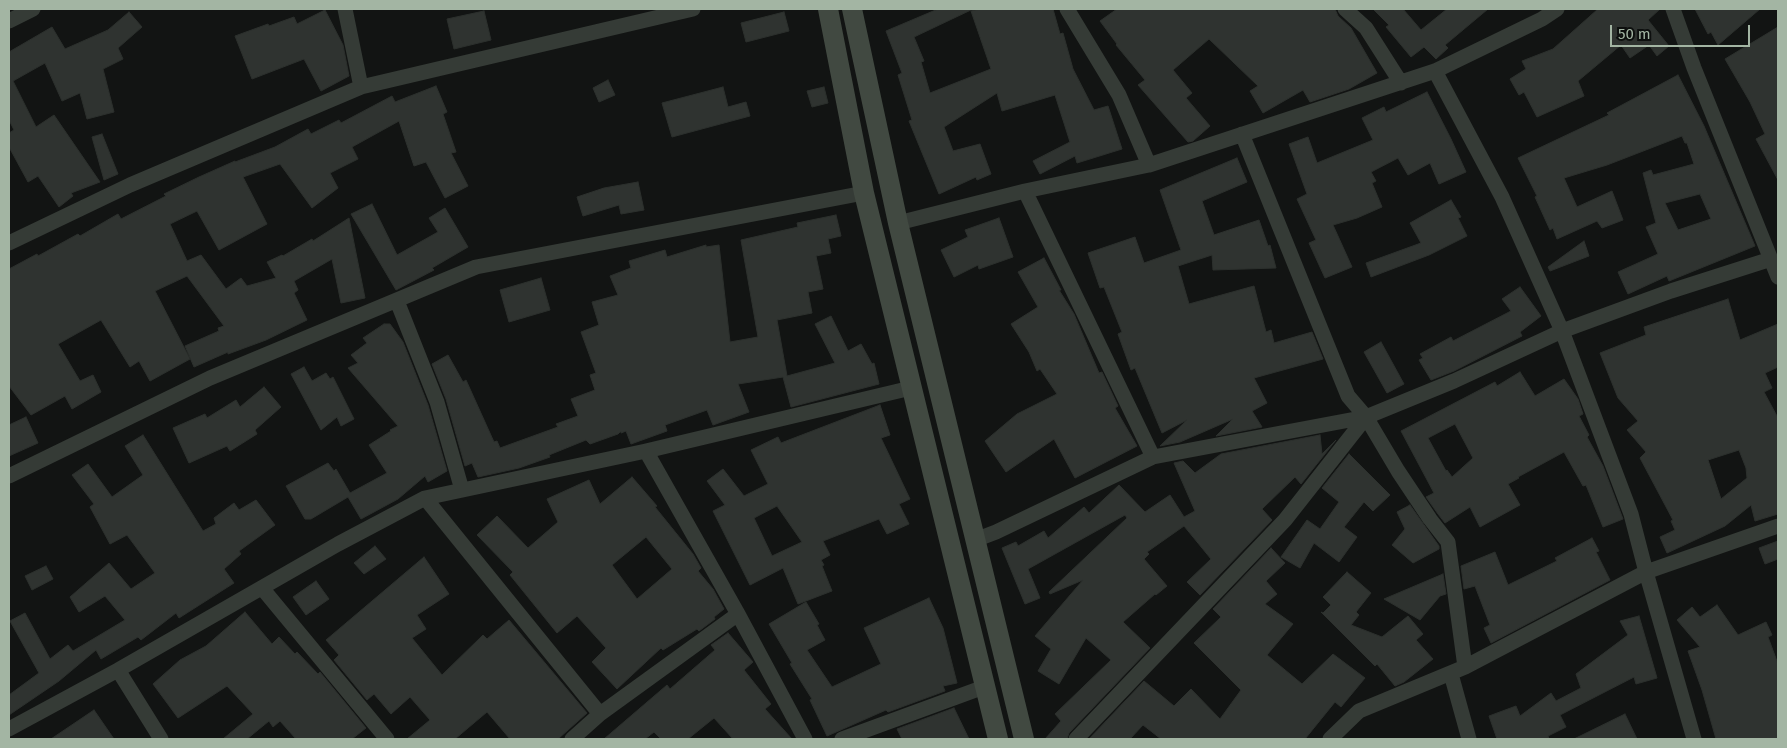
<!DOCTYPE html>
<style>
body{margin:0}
#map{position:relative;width:1787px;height:748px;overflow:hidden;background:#121413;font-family:"Fira Sans",sans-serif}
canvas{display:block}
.frame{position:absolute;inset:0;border:10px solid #a3b5a3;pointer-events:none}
.scale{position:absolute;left:1610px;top:25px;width:140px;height:22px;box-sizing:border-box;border:2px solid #a3b5a3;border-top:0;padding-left:6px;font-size:15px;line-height:18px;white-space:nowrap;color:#a3b5a3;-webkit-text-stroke:4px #0d0f0e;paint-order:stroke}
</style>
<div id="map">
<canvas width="1787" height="748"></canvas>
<div class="frame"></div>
<div class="scale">50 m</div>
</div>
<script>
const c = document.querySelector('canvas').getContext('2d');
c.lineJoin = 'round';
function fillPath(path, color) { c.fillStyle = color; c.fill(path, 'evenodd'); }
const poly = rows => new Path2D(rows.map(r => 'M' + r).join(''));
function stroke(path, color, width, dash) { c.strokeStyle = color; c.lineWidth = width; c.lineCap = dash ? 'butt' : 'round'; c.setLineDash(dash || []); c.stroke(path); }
const building = poly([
 [938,9,973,9,914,37,924,61,921,62,930,93,991,69,971,11,980,9,1053,9,1060,34,1063,33,1073,69,1094,110,1108,106,1122,149,1077,163,1075,156,1040,174,1033,161,1070,142,1055,95,1002,111,997,93,944,127,953,151,980,144,991,174,977,180,976,177,939,194,909,121,912,120,898,75,902,73,886,31,938,9],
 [1117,9,1335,9,1338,16,1351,28,1377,73,1349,89,1310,102,1303,90,1263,113,1250,91,1258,86,1209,39,1173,70,1192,93,1186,98,1210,126,1193,141,1188,142,1138,85,1145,80,1116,45,1117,44,1100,21,1117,9],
 [1373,9,1403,9,1421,30,1447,9,1488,9,1445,45,1448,48,1436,59,1424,47,1411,57,1386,27,1389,25,1373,9],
 [1598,9,1660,9,1648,20,1669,46,1657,56,1649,45,1630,58,1621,45,1578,81,1584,96,1537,117,1524,92,1519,95,1510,79,1526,69,1522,61,1553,49,1598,9],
 [1695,9,1760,9,1718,45,1711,32,1708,34,1695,9],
 [325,10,343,45,349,76,321,91,304,59,252,79,235,36,268,24,269,26,294,17,297,24,325,10],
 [484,11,491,40,454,49,447,19,484,11],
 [129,12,142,27,118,48,123,59,103,69,114,112,87,119,80,93,62,101,45,63,13,81,36,127,54,115,100,182,71,193,73,196,59,207,38,176,28,182,9,147,9,133,14,130,9,120,9,52,52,27,65,49,108,30,129,12],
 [784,12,789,31,746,42,741,23,784,12],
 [1778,27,1778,180,1756,139,1765,134,1750,102,1725,59,1778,27],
 [1678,75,1704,126,1755,246,1669,281,1667,276,1628,294,1618,272,1658,254,1646,227,1656,223,1643,173,1651,170,1653,175,1694,164,1687,143,1685,143,1682,136,1607,165,1564,178,1577,207,1612,191,1623,220,1602,228,1597,221,1557,239,1553,228,1550,230,1535,197,1537,196,1518,158,1609,115,1607,113,1678,75],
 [1700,194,1711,219,1678,230,1665,203,1700,194],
 [608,80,615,95,599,102,593,88,608,80],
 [436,86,447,112,443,114,456,152,451,153,468,186,445,198,426,162,414,166,399,121,352,147,358,159,330,173,338,188,312,208,280,164,243,177,267,224,219,250,197,211,170,224,187,261,201,255,226,289,241,278,247,286,276,278,267,262,282,255,283,256,312,239,313,241,349,218,365,298,341,303,332,259,294,281,298,290,294,293,307,320,266,340,228,354,228,352,194,367,185,346,219,331,218,328,224,326,187,276,155,291,190,359,150,381,139,361,130,367,101,320,58,344,80,381,93,375,101,392,72,409,65,396,31,415,9,386,9,269,37,254,38,256,78,234,80,236,118,214,121,219,166,196,164,194,199,177,235,161,235,162,275,147,308,129,311,134,339,120,341,123,392,96,395,102,436,86],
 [723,87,728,107,746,102,750,116,672,137,662,103,723,87],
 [824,87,828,103,812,107,807,91,824,87],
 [1427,92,1451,139,1466,172,1439,184,1430,163,1408,175,1398,158,1371,172,1376,181,1372,183,1382,207,1357,218,1333,225,1352,267,1325,278,1309,243,1316,240,1297,199,1307,194,1289,144,1308,137,1317,163,1373,140,1362,118,1384,107,1386,112,1427,92],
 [102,134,118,174,104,180,92,137,102,134],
 [1237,158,1247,182,1202,201,1214,235,1259,220,1268,246,1270,245,1276,268,1213,270,1212,255,1178,266,1189,304,1254,286,1266,332,1271,330,1274,343,1312,332,1323,359,1254,378,1267,403,1252,411,1262,427,1216,436,1233,419,1180,442,1160,446,1187,420,1162,433,1135,368,1131,370,1118,334,1122,332,1104,287,1100,288,1088,253,1135,237,1144,263,1181,250,1160,190,1237,158],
 [638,182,644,210,621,214,619,205,583,216,577,197,604,188,638,182],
 [1451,200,1461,217,1458,218,1467,236,1429,255,1371,277,1366,263,1421,243,1410,223,1451,200],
 [372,204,397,255,438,232,429,218,445,208,468,247,432,268,434,270,396,290,351,214,372,204],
 [836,215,841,236,828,239,831,253,816,256,823,289,808,292,812,313,777,320,787,376,835,363,815,324,831,316,848,351,861,344,872,364,874,363,879,384,791,407,783,377,738,384,749,412,713,425,707,410,665,425,667,431,631,444,626,431,621,433,621,431,618,434,590,444,586,440,549,455,550,457,519,468,478,477,472,463,465,466,446,399,432,364,448,355,463,382,466,380,494,442,497,441,500,448,558,427,556,424,578,416,571,399,595,390,590,375,596,373,581,332,599,325,592,302,618,295,610,276,631,268,629,261,665,250,667,257,706,245,706,247,719,245,730,342,758,337,741,240,798,227,797,223,836,215],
 [999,218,1013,257,979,269,978,265,954,277,941,250,968,237,965,230,999,218],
 [1584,241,1589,256,1550,271,1548,267,1584,241],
 [1044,258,1061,290,1059,290,1074,314,1099,373,1102,372,1118,406,1115,408,1137,446,1075,478,1054,439,1006,472,985,441,1017,414,1057,394,1040,369,1037,371,1029,352,1011,324,1038,307,1018,272,1044,258],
 [541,278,550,310,509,322,500,290,541,278],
 [1520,287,1541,316,1520,332,1522,336,1454,371,1431,380,1419,360,1423,358,1420,354,1451,337,1453,341,1511,311,1502,299,1520,287],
 [1728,299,1740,340,1778,324,1778,367,1765,373,1772,388,1764,392,1778,418,1778,514,1755,521,1751,505,1725,526,1667,553,1660,537,1675,530,1671,521,1673,520,1640,458,1646,452,1627,430,1638,421,1618,398,1600,353,1646,335,1644,327,1728,299],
 [1739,450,1746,468,1747,478,1721,499,1708,460,1739,450],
 [384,324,390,324,403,342,428,405,447,471,428,482,425,476,398,499,361,519,348,497,311,519,305,519,286,486,328,463,334,471,336,469,350,493,387,473,369,445,391,431,390,430,398,426,348,368,358,363,351,355,367,343,363,338,384,324],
 [1381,342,1404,384,1387,393,1364,352,1381,342],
 [304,367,312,381,326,373,330,379,333,377,354,419,341,426,337,417,321,430,291,374,304,367],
 [1520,372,1535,396,1564,379,1578,399,1583,414,1579,416,1589,435,1587,437,1603,466,1623,519,1603,527,1586,485,1583,486,1564,452,1518,477,1519,478,1508,484,1520,505,1480,527,1470,507,1445,523,1438,514,1426,497,1434,493,1401,431,1495,382,1497,386,1520,372],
 [1455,424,1473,458,1452,477,1447,470,1446,471,1428,438,1455,424],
 [264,387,281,407,255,430,257,434,230,451,227,446,189,463,173,428,205,414,207,418,236,400,240,407,264,387],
 [880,405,890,435,881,438,910,499,899,504,909,524,887,534,879,519,823,541,830,555,821,560,824,565,822,566,832,591,798,604,783,568,750,585,713,511,725,505,707,481,723,469,744,496,768,484,751,450,778,437,781,443,880,405],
 [777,506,802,542,772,556,754,518,777,506],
 [26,417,38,443,9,456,9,425,26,417],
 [143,435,203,531,216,524,214,518,234,503,239,510,256,500,275,525,239,551,241,554,224,569,234,583,179,618,176,613,141,640,138,637,101,659,96,650,59,681,9,715,9,695,39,673,10,621,25,613,50,659,68,645,73,651,125,620,105,596,79,612,70,597,109,563,131,589,155,573,127,535,110,544,90,507,94,504,72,475,88,464,112,497,143,475,125,446,143,435],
 [1320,435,1322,454,1336,440,1301,484,1295,477,1262,509,1272,520,1200,595,1187,582,1211,559,1184,526,1147,552,1149,554,1144,559,1167,586,1156,595,1155,594,1123,622,1150,648,1069,733,1067,739,1045,739,1061,721,1055,714,1111,660,1086,638,1059,684,1038,671,1051,649,1035,636,1083,580,1050,594,1049,592,1127,518,1125,515,1028,569,1040,598,1025,604,1002,548,1016,542,1018,546,1044,531,1048,538,1084,507,1089,513,1119,485,1145,512,1170,495,1184,517,1195,511,1174,463,1183,461,1195,473,1221,454,1320,435],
 [1349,454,1390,495,1373,511,1364,502,1344,527,1357,537,1339,562,1314,543,1300,568,1281,557,1307,520,1320,529,1339,502,1322,488,1349,454],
 [632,477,657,506,655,507,693,554,701,568,698,571,713,589,724,609,714,617,715,619,699,631,697,629,663,650,661,648,617,689,592,662,606,648,587,627,577,616,557,633,510,575,513,572,477,535,497,516,528,548,558,522,547,499,589,480,600,504,632,477],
 [646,537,672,569,637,599,612,565,646,537],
 [1410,505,1439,546,1439,549,1413,563,1392,545,1405,529,1397,512,1410,505],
 [1592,538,1599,551,1596,552,1610,580,1491,643,1484,628,1490,625,1475,586,1464,589,1461,566,1495,552,1508,585,1557,561,1555,558,1592,538],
 [1778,541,1778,559,1765,564,1759,548,1778,541],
 [375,546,386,559,364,574,354,563,375,546],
 [1271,548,1285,563,1266,581,1277,594,1265,604,1293,624,1267,655,1302,684,1333,654,1365,678,1341,707,1335,702,1305,739,1161,739,1143,725,1130,739,1089,739,1144,681,1174,706,1191,689,1220,719,1241,690,1194,643,1221,617,1213,609,1271,548],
 [424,557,449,594,417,615,426,629,412,638,442,675,483,635,487,639,509,620,587,713,558,739,510,739,487,712,455,739,407,739,430,720,410,697,391,714,374,694,367,700,334,660,339,655,326,640,424,557],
 [46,566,53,579,32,590,25,576,46,566],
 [1347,572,1371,593,1356,612,1359,615,1351,625,1382,637,1408,616,1423,634,1416,640,1433,659,1404,682,1395,686,1377,664,1375,666,1321,612,1323,613,1331,605,1323,597,1347,572],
 [1443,574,1446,594,1440,596,1420,620,1384,599,1443,574],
 [316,581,329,599,306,615,293,597,316,581],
 [929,598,943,628,957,683,943,686,945,691,888,712,886,710,827,736,810,700,812,699,790,664,792,663,769,624,806,602,819,624,817,625,825,640,807,650,832,687,881,664,864,628,929,598],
 [1717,605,1738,635,1766,622,1772,635,1768,637,1778,664,1778,739,1716,739,1702,690,1688,651,1700,647,1677,620,1692,607,1700,617,1717,605],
 [245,612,272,644,279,637,295,654,297,652,318,674,320,672,366,728,352,739,296,739,280,721,273,727,269,721,247,739,223,739,253,714,227,686,178,718,153,684,180,660,206,646,245,612],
 [1639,616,1657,678,1636,684,1634,677,1560,715,1566,727,1548,736,1549,739,1497,739,1489,716,1516,706,1520,716,1551,693,1556,701,1581,688,1576,674,1628,635,1620,621,1639,616],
 [728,633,753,662,744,670,771,704,765,709,792,739,733,739,714,718,688,739,661,739,654,732,645,739,604,739,667,685,670,689,715,650,711,645,728,633],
 [954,708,969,739,902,739,897,729,954,708],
 [94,710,114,739,51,739,94,710],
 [1625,714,1637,739,1574,739,1625,714]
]);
const minor = poly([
 [345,9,361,87],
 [1067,9,1119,95,1149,165],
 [1345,9,1366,28,1401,83],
 [1673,9,1694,68,1778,277],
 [9,21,33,9],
 [1435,71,1502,197,1562,331,1631,514,1646,572,1694,739],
 [1242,134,1348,396,1366,417,1398,471,1430,519,1448,542,1465,667],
 [1025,191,1153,457],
 [898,223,1025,191,1149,165,1435,71,1542,19,1557,9],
 [9,243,130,185,361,87,693,9],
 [397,301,437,402,462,490],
 [646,451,738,614,805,739],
 [9,476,210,378,476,267,864,193],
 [425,498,600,714],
 [975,540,996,532,1153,457,1366,417,1454,381,1562,331,1671,291,1771,259],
 [262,588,387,739],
 [118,670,161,739],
 [1451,674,1469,739],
 [9,729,118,670,338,544,425,498,646,451,911,388],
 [572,739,600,714,738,614],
 [842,739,984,687],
 [1076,739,1285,520,1366,417],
 [1330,739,1359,711,1465,667,1646,572,1778,526]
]);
const secondary = poly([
 [828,9,864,193,998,739],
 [852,9,898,223,1024,739]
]);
fillPath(building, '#2f3330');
stroke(building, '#2c302d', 1);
stroke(minor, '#353b36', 15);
stroke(secondary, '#414941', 20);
</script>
